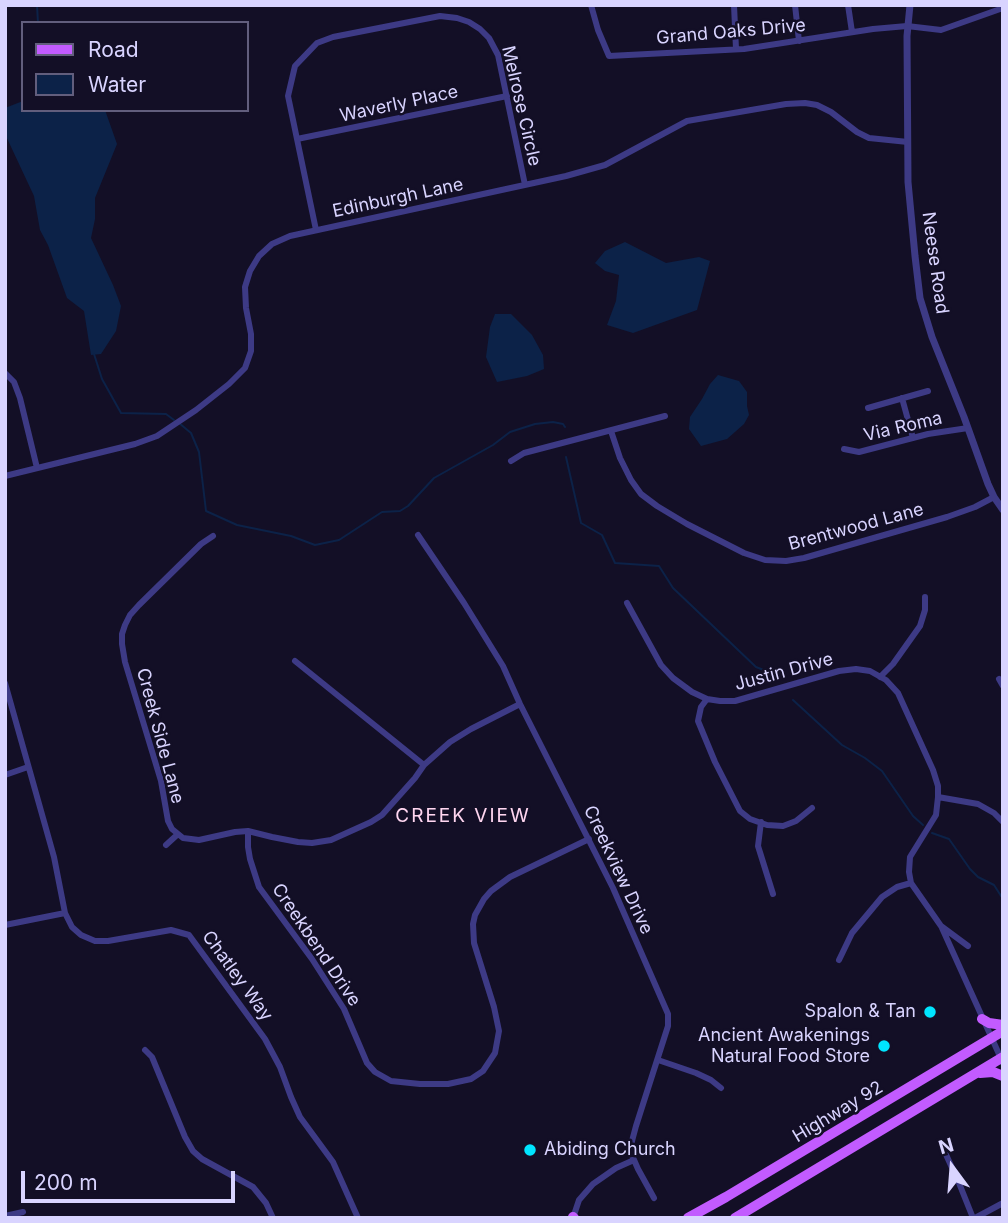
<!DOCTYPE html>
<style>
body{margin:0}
#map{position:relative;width:1008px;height:1223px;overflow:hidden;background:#130f26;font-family:Inter,sans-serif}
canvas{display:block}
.frame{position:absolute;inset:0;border:7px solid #d9d4ff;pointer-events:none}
.legend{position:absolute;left:21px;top:21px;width:228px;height:91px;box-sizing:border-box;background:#130f26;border:2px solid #625e7d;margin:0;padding:9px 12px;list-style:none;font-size:21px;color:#d9d4ff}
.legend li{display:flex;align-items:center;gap:14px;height:35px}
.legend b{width:35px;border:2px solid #625e7d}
.north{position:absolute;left:917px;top:1132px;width:70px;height:70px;-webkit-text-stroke:5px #130f26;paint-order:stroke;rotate:344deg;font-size:19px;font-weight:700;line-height:28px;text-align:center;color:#d9d4ff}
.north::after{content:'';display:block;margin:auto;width:24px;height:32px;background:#d9d4ff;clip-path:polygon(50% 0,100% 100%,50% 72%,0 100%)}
.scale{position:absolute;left:21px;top:1171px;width:214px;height:32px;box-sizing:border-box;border:4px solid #d9d4ff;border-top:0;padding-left:9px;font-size:21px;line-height:24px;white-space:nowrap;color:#d9d4ff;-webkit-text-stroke:5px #130f26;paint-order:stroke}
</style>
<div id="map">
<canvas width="1008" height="1223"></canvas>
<div class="frame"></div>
<ul class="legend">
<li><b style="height:9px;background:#c25bff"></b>Road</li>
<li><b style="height:19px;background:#0c2248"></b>Water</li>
</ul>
<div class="north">N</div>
<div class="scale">200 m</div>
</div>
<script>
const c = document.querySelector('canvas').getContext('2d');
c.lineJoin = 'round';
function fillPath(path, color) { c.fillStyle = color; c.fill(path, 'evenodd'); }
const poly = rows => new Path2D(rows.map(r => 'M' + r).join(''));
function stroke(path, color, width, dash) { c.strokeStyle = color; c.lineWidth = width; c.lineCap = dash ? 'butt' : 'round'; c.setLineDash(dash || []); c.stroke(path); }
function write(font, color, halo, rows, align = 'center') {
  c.font = font + ' Inter,sans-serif'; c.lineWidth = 5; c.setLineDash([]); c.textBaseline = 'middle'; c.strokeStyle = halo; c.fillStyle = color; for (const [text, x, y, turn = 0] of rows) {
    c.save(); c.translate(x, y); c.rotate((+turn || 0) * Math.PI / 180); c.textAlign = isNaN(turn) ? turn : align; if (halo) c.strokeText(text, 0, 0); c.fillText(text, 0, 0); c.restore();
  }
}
const water = poly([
 [23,101,23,110,105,110,117,144,95,198,95,219,91,238,113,285,121,306,116,331,101,354,91,355,84,311,67,298,48,245,40,230,34,196,5,134,5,108],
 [625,242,666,263,699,257,710,261,697,310,633,333,607,325,616,301,619,275,605,271,595,263,605,251],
 [495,314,511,314,532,335,543,355,544,369,527,376,497,382,486,357,490,327],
 [718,375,739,381,747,392,747,406,749,415,744,424,727,439,701,446,689,429,690,417,702,399,710,384]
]);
const stream = poly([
 [37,5,38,23],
 [94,354,102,379,121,413,166,414,174,420],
 [179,423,191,433,199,452,206,511,237,525,291,536,315,545,339,540,382,512,400,511,408,506,434,478,493,445,510,432,535,424,553,422,563,424,565,427],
 [566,457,581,523,602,535,615,563,659,566,673,588,756,667,779,676],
 [793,700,842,745,865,758,882,771,913,816,923,825],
 [932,833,949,839,970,869,978,877,994,885,1003,899]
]);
const minor = poly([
 [591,5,598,30,609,56,744,49,873,29,907,26,941,30,1003,8],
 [734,5,736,49],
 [795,5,799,41],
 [848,5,852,32],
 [297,139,507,96],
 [316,230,288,96,295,66,317,43,333,37,440,16,457,18,469,22,480,29,489,38,498,55,525,185],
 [5,373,14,382,20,398,37,468],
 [902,398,913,438],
 [868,408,928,391],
 [611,431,620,458,631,480,641,494,657,506,687,524,744,553,765,560,786,561,804,558,947,517,975,507,994,497],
 [844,449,859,452,928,434,968,428],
 [511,461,524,453,665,416],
 [5,476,135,444,157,436,196,410,229,384,245,368,251,351,251,334,246,308,245,287,250,271,259,256,272,244,290,236,566,176,605,165,687,121,786,104,805,103,817,105,831,112,857,132,869,138,908,142],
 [418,535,464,603,503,666,520,704,613,888,668,1014,668,1026,636,1126,632,1141,631,1153,638,1169,654,1198],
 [213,536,201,544,139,605,130,615,125,625,122,634,122,644,125,662,161,781,168,821,172,829,183,838,199,840,235,832,248,831,272,837,298,842,312,843,331,840,371,822,382,815,415,778,424,765,450,742,471,729,520,704],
 [627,603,661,665,673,678,692,692,707,699,720,701,735,701,839,671,856,669,870,671,886,680,898,693,933,770,938,786,938,797,936,815,910,857,909,872,911,883,941,926,968,946],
 [295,661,424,765],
 [880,677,893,664,920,626,925,610,925,597],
 [999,679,1003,686],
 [5,683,54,857,65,913,72,927,81,935,95,941,108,941,171,930,189,935,265,1039,280,1067,291,1097,300,1117,333,1162,358,1218],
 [707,699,701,707,698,721,715,762,740,811,750,819,767,825,783,826,796,821,812,808],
 [5,775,28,767],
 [938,797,978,804,994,813,1003,822],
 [761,822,758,846,773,894],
 [248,831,248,847,250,859,259,887,312,959,344,1009,367,1063,375,1072,391,1081,420,1084,448,1084,471,1079,483,1071,495,1053,499,1031,494,1007,474,943,473,924,475,915,484,899,491,891,510,877,589,839],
 [166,845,178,834],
 [5,925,65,913],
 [942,928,1003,1063],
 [839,960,852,933,882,897,897,887,911,883],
 [145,1050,152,1057,185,1137,193,1151,202,1159,253,1187,266,1203,273,1218],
 [658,1060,696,1073,711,1080,721,1088],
 [943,1148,959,1183,973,1218],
 [5,1216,23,1212],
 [573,1218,579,1200,593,1184,616,1168,634,1160],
 [975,1218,1003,1203]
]);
const tertiary = poly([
 [910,5,907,36,908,182,915,256,920,298,932,337,964,417,988,484,994,497,1003,510]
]);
const primary = poly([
 [982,1019,989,1023,1003,1025],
 [980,1073,993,1072,1003,1076],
 [573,1217,574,1218],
 [688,1218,726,1197,1003,1031],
 [735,1218,1003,1057]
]);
const markers = [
 [930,1012,7,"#00e5ff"],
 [884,1046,7,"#00e5ff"],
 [530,1150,7,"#00e5ff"]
];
const streetNames = [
 ["Grand Oaks Drive",731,32,-5],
 ["Waverly Place",399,104,-12],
 ["Melrose Circle",521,106,77],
 ["Edinburgh Lane",398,198,-12],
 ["Neese Road",935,263,82],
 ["Via Roma",903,427,-13],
 ["Brentwood Lane",856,527,-15],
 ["Justin Drive",784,672,-15],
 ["Creek Side Lane",160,736,75],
 ["Creekview Drive",618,870,65],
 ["Creekbend Drive",316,945,56],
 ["Chatley Way",237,976,54],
 ["Highway 92",838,1112,-31]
];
const poiNames = [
 ["Spalon & Tan",916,1012],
 ["Ancient Awakenings",870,1036],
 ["Natural Food Store",870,1057],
 ["Abiding Church",544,1150,"left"]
];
const neighbourhoodNames = [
 ["CREEK VIEW",463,816]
];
fillPath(water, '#0c2248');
stroke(stream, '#0c2248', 2);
stroke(minor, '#3d3a85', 6);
stroke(tertiary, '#3d3a85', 7);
stroke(primary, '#c25bff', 10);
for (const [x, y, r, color] of markers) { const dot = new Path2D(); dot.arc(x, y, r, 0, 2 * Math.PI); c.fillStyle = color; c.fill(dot); stroke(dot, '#130f26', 2.5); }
write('18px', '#d9d4ff', '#130f26', streetNames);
write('18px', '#d9d4ff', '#130f26', poiNames, 'right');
c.letterSpacing = '2px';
write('19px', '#ffd6f0', '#130f26', neighbourhoodNames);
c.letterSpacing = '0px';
</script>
